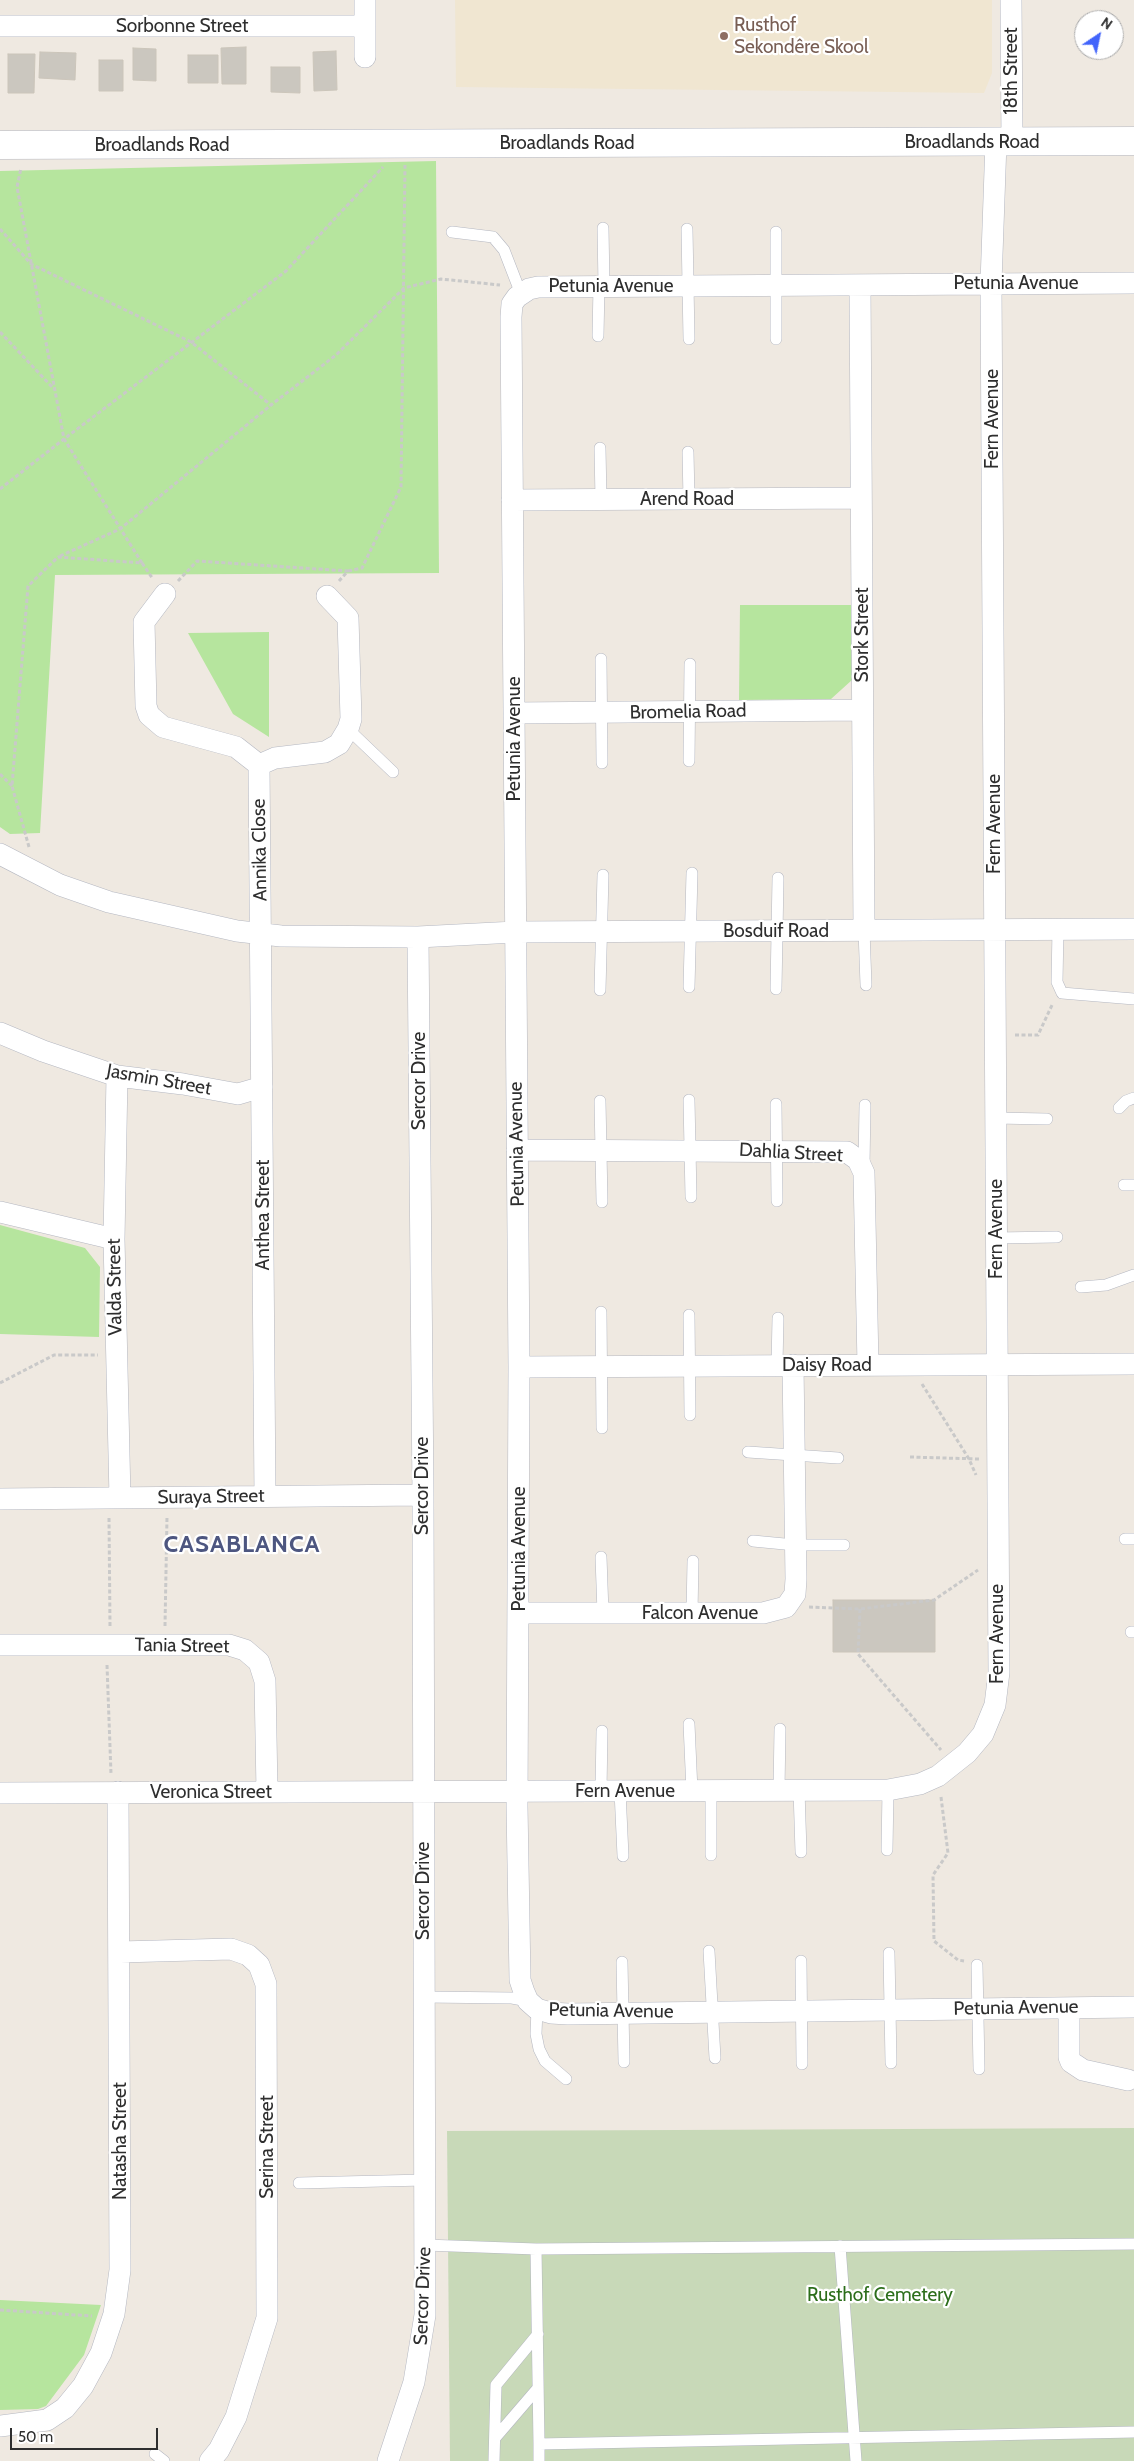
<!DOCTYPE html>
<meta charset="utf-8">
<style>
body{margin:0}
#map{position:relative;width:1134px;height:2461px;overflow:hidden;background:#efe9e1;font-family:Cabin,sans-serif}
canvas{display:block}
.north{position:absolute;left:1074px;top:10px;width:50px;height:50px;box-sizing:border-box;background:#fff;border:1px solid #ababab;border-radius:50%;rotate:34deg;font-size:14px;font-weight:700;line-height:20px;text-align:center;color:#2e2e2e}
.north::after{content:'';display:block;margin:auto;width:18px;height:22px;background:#4264fb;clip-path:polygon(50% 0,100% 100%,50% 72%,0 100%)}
.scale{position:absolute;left:10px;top:2428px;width:148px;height:22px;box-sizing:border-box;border:2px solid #2e2e2e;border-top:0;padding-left:6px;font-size:15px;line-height:18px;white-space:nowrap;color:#2e2e2e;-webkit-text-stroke:4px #fff;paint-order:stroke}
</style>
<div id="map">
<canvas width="1134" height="2461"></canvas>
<div class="north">N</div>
<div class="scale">50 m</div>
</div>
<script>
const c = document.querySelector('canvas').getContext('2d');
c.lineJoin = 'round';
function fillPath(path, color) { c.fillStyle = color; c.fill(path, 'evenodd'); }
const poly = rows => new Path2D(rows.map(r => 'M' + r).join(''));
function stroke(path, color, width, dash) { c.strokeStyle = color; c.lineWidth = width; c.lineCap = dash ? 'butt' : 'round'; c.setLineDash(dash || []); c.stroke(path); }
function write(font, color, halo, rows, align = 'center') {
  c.font = font + ' Cabin,sans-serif'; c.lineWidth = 4.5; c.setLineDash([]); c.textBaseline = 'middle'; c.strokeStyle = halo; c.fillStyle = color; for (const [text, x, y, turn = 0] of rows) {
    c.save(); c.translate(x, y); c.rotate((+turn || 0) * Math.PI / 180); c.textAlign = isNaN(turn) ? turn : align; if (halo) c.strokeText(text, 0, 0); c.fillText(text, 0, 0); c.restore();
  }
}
const education = poly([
 [455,0,992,0,992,73,984,93,456,87]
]);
const green = poly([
 [436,161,439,573,55,575,40,833,10,834,0,827,0,171],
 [740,605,851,605,852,680,831,699,739,700],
 [269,632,269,737,233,714,188,633],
 [0,1225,85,1248,100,1267,99,1337,0,1334],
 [0,2300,101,2305,84,2355,46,2406,38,2409,0,2410]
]);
const cemetery = poly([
 [1134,2128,1134,2461,450,2461,447,2131]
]);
const building = poly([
 [246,47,246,84,222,84,221,48,246,47],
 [133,48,156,49,156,81,133,80,133,48],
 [336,51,337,90,314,91,313,52,336,51],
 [40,52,76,53,75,80,39,78,40,52],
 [8,54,35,54,34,93,8,93,8,54],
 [188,55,218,55,218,83,188,83,188,55],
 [99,60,123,60,123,91,99,91,99,60],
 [271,67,300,67,300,93,271,92,271,67],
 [833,1600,935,1600,935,1652,833,1652,833,1600]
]);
const path = poly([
 [0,229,31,264,191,342,271,405,336,355,404,288,441,279,500,285],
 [0,332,54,389],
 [0,489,64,439,17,187,21,168],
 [60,556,120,529,271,405],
 [142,563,64,439,286,271,383,167],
 [348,571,362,568,401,487,405,165],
 [178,581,197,561,348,571,339,581],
 [0,774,12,786],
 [29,847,12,786,28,586,58,557,142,563,153,579],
 [1015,1035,1038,1035,1053,1003],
 [0,1383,54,1355,98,1355],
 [922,1384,969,1459,976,1475],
 [910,1457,979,1459],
 [109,1518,110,1626],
 [809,1607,860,1609,934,1600,978,1570],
 [860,1609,858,1654,941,1750],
 [165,1626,167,1517],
 [107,1665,111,1774],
 [941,1797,948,1853,933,1875,934,1941,958,1960,964,1961],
 [0,2310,92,2316]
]);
const lane = poly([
 [603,228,604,286],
 [687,229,689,339],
 [452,232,493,237,504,250,521,294],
 [776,232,776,339],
 [598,336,599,286],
 [600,448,601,500],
 [688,452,689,499],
 [601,659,602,763],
 [348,729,393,772],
 [689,761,690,664],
 [1058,929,1057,982,1062,993,1134,999],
 [864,930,866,985],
 [689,987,692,873],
 [776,989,778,878],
 [600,990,603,875],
 [689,1100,691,1197],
 [600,1101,602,1202],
 [776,1104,777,1201],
 [1119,1108,1126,1101,1134,1098],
 [995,1118,1047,1119],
 [864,1166,865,1105],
 [1124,1185,1134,1185],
 [996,1238,1057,1237],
 [1081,1287,1106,1285,1134,1275],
 [601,1312,602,1428],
 [689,1315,690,1415],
 [777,1365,778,1318],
 [748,1452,838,1458],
 [1125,1539,1134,1539],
 [753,1541,795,1545,844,1545],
 [601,1557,603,1613],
 [692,1613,693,1561],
 [1131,1632,1134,1632],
 [689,1724,692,1791],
 [711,1790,711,1855],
 [779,1790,780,1729],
 [799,1790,801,1852],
 [601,1791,602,1731],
 [620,1791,623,1856],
 [887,1850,888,1790],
 [709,1951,715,2058],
 [889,1953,891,2063],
 [801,1961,802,2064],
 [622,1962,624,2062],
 [977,1965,979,2069],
 [424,1997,512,1998,528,2001],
 [537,2009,536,2034,539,2049,545,2061,566,2079],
 [299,2183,425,2180],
 [425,2245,536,2249,539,2444,1134,2432],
 [840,2246,856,2461],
 [536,2249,1134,2244],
 [495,2438,538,2388],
 [539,2444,539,2461],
 [155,2454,164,2461],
 [494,2461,496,2385,538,2334]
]);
const street = poly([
 [365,0,365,57],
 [1011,0,1012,142],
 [0,26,365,26],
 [1134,283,538,287,529,289,517,297,512,304,511,317,519,1367,517,1806,520,1980,524,1992,528,2001,537,2009,551,2013,568,2014,1134,2007],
 [860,285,864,930],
 [512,500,861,498],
 [165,594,144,622,146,706,149,715,163,727,236,747,259,765,265,1496],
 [514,713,862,710],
 [259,765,275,758,325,752,339,744,348,729,351,719,348,618,327,596],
 [0,854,60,885,109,902,237,931,281,936,418,937,515,932,1134,929],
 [0,1033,43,1051,117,1076,183,1084,238,1094,262,1087],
 [117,1076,114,1239,120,1498],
 [517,1150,847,1152,858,1160,864,1173,868,1365],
 [0,1212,114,1239],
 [519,1367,1134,1364],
 [0,1499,423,1495],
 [519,1613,763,1613,786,1607,795,1594,796,1579,793,1365],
 [0,1645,229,1645,245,1650,259,1662,265,1681,267,1791],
 [0,1793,888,1790,920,1784,938,1776,967,1753,983,1734,995,1705,999,1672,991,283,996,142],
 [120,1952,231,1949,248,1955,259,1965,266,1984,267,2318,236,2417,219,2450,210,2461],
 [1069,2008,1069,2057,1071,2062,1083,2070,1128,2080],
 [0,2426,47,2420,65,2408,83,2386,101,2353,114,2314,120,2270,118,1792],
 [388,2461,414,2382,425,2315,423,1495,418,937]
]);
const secondary = poly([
 [0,145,1134,141]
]);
const markers = [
 [724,36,5,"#8d6e63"]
];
const educationNames = [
 ["Rusthof",734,25],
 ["Sekondêre Skool",734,47]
];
const streetNames = [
 ["Sorbonne Street",182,26],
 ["18th Street",1011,71,-90],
 ["Broadlands Road",972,142],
 ["Broadlands Road",567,143],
 ["Broadlands Road",162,145],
 ["Petunia Avenue",1016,283],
 ["Petunia Avenue",611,286],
 ["Fern Avenue",992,419,-90],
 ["Arend Road",687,499],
 ["Stork Street",862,635,-90],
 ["Bromelia Road",688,712,-1],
 ["Petunia Avenue",514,739,-90],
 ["Fern Avenue",994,824,-90],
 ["Annika Close",260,850,-91],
 ["Bosduif Road",776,931],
 ["Jasmin Street",159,1080,10],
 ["Sercor Drive",419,1081,-90],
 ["Petunia Avenue",517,1144,-91],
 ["Dahlia Street",791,1153,3],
 ["Anthea Street",263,1215,-90],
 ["Fern Avenue",996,1229,-90],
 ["Valda Street",115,1287,-91],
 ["Daisy Road",827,1365],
 ["Sercor Drive",422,1486,-90],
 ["Suraya Street",211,1497,-1],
 ["Petunia Avenue",519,1549,-90],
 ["Falcon Avenue",700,1613],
 ["Fern Avenue",997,1634,-90],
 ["Tania Street",182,1646,1],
 ["Fern Avenue",625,1791],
 ["Veronica Street",211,1792],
 ["Sercor Drive",423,1891,-90],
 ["Petunia Avenue",1016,2008,-1],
 ["Petunia Avenue",611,2011,1],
 ["Natasha Street",120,2141,-90],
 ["Serina Street",267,2147,-90],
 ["Sercor Drive",423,2296,-88]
];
const parkNames = [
 ["Rusthof Cemetery",880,2295]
];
const districtNames = [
 ["CASABLANCA",242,1545]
];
fillPath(education, '#f0e6d1');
fillPath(green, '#b6e59e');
fillPath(cemetery, '#c8d9b8');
fillPath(building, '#cbc7bf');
stroke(building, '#cbc5ba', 1);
stroke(lane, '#b4b7c1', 12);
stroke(street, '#b4b7c1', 22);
stroke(secondary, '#b4b7c1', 29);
stroke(path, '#c9c9c9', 3, [4, 2.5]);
stroke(lane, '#fff', 11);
stroke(street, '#fff', 21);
stroke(secondary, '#fff', 28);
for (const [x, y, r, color] of markers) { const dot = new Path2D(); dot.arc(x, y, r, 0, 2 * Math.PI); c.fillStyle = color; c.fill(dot); stroke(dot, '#fff', 2); }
write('19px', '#785e54', '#fff', educationNames, 'left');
write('19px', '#2e2e2e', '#fff', streetNames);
write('19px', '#2c6e1b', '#fff', parkNames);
c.letterSpacing = '1px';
write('bold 24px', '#4d5680', '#fff', districtNames);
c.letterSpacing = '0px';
</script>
